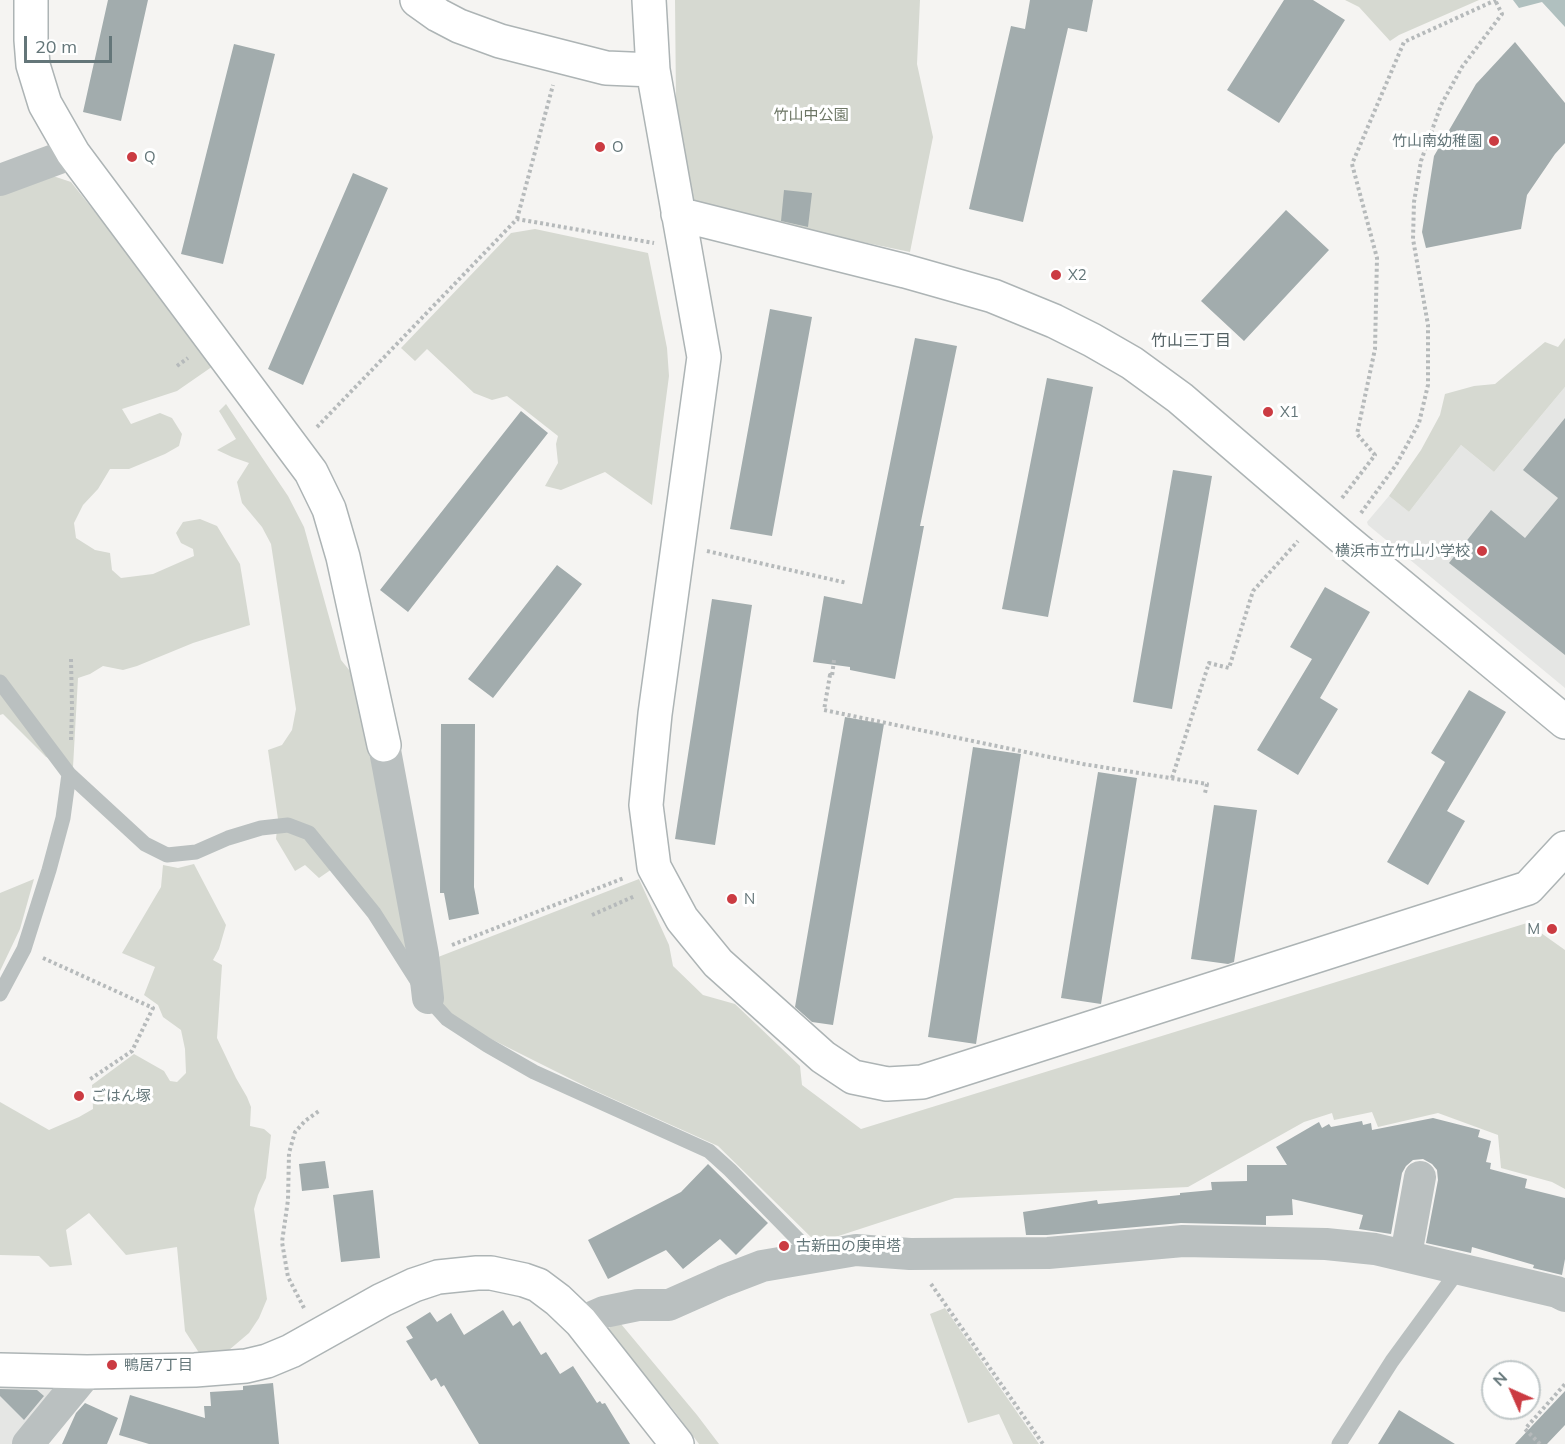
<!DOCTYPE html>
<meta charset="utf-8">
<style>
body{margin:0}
#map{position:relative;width:1565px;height:1444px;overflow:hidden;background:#f5f4f2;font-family:Mulish,sans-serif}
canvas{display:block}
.north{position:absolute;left:1481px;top:1360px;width:60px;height:60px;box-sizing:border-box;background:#fff;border:2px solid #c1c8c9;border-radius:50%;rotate:315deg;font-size:16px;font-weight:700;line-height:24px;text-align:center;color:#647679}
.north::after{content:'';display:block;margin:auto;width:21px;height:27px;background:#cb3b42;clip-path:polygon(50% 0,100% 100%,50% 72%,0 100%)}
.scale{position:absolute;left:24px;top:36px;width:88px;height:27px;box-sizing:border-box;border:3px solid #647679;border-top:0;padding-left:8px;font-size:18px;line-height:21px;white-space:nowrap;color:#647679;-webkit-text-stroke:4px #fff;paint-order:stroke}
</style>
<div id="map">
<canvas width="1565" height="1444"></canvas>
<div class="north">N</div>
<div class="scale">20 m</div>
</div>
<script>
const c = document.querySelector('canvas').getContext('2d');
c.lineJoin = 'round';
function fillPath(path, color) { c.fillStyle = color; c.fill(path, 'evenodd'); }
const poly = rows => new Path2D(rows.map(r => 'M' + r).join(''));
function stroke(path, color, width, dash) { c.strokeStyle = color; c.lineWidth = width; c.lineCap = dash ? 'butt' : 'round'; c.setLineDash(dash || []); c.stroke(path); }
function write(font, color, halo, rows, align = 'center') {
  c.font = font + ' Mulish,"Noto Sans JP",sans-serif'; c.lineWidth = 6; c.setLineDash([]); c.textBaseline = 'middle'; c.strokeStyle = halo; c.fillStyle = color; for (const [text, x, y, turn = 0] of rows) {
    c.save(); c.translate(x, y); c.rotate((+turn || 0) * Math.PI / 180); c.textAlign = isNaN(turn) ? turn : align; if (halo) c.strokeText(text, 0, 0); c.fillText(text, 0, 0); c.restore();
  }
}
const built = poly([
 [1565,387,1565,688,1368,525,1367,522,1389,496,1409,512,1461,445,1494,472],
 [0,1384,64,1388,18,1444,0,1444]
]);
const green = poly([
 [675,0,920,0,917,64,933,137,910,252,695,207,676,103],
 [1345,0,1479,0,1399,35,1390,41,1359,7],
 [50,175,71,182,216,364,177,391,122,409,131,424,160,413,172,418,182,434,179,446,165,454,129,469,110,469,98,489,83,505,74,523,76,538,95,550,110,553,112,570,121,578,153,574,194,556,193,549,181,543,176,533,183,522,200,519,217,526,240,564,250,625,193,643,137,666,123,670,103,666,90,674,78,678,73,767,46,757,3,714,0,715,0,193],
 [535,229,648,253,667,348,669,376,652,505,605,472,561,490,545,486,558,463,556,444,558,436,507,396,492,400,474,393,427,349,415,361,401,348,511,233],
 [1565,338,1565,387,1494,472,1461,445,1409,512,1389,496,1421,450,1440,415,1445,394,1474,386,1495,384,1545,342,1558,347],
 [226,404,288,496,304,527,341,660,350,671,387,825,415,959,374,924,332,869,319,878,305,865,295,871,276,839,278,819,268,750,282,745,292,730,296,709,271,544,262,527,242,503,237,482,249,463,232,457,217,450,236,439,219,411],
 [194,864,226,925,219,949,213,960,222,965,217,1038,236,1078,247,1097,251,1107,250,1126,264,1129,271,1135,266,1178,258,1195,254,1209,267,1299,259,1318,249,1333,229,1350,203,1359,185,1331,177,1247,126,1255,89,1213,66,1230,72,1265,50,1267,39,1256,0,1255,0,1102,49,1130,79,1117,93,1109,92,1085,134,1054,164,1071,170,1081,177,1082,186,1073,185,1049,181,1030,163,1017,158,1005,144,995,155,967,122,953,161,887,163,865,178,868],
 [34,879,20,929,0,971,0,893],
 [639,879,669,945,673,966,703,995,735,1004,800,1066,802,1085,861,1129,1527,923,1565,950,1565,1189,1552,1182,1501,1168,1498,1135,1438,1113,1378,1127,1372,1112,1334,1120,1332,1113,1304,1122,1188,1187,955,1198,817,1243,718,1146,591,1089,491,1039,450,1015,435,992,433,959],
 [945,1308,1039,1444,1013,1444,999,1414,968,1423,930,1314],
 [616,1318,697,1415,719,1444,699,1444,675,1412,608,1330]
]);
const water = poly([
 [1513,0,1565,0,1565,27,1542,2,1519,8]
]);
const building = poly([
 [108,0,148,0,121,121,83,112],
 [1030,0,1093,0,1087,32,1068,28,1023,222,969,209,1011,26,1025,29],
 [1284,0,1313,0,1345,20,1279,123,1227,90],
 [1515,42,1565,103,1565,143,1555,154,1527,195,1521,229,1426,248,1422,232,1434,156,1476,84],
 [234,44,275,54,223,264,181,254],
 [353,173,388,188,303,385,268,369],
 [784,190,812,193,808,227,781,221],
 [1286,210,1329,250,1244,341,1201,301],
 [770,309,812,317,772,536,730,529],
 [915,338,957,346,920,526,924,526,895,679,850,670,850,667,813,662,824,596,862,604],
 [1047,378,1093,387,1048,617,1002,609],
 [521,411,548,433,408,612,380,590],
 [1565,418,1565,655,1449,563,1491,510,1525,538,1558,498,1523,470],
 [1173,470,1212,476,1172,709,1133,702],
 [557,565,582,584,493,698,468,679],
 [1325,587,1370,612,1320,698,1338,709,1298,775,1257,750,1312,659,1290,647],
 [712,599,752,605,715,845,675,839],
 [1469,690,1506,712,1447,811,1465,821,1428,885,1387,862,1445,762,1431,753],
 [845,717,884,724,833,1025,812,1022,795,1007],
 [441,724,475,724,474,887,479,914,449,920,444,893,440,893],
 [973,747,1021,754,976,1044,928,1037],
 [1098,772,1137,778,1101,1004,1061,998],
 [1214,805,1257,810,1234,962,1228,964,1191,959],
 [1433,1118,1480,1130,1478,1137,1491,1141,1486,1162,1491,1163,1490,1169,1527,1179,1525,1188,1565,1198,1565,1259,1562,1275,1533,1268,1534,1265,1472,1247,1471,1253,1426,1243,1438,1180,1437,1170,1432,1164,1423,1159,1413,1160,1406,1166,1402,1173,1391,1234,1359,1229,1363,1215,1292,1199,1293,1215,1266,1216,1266,1225,1181,1223,1047,1235,1026,1235,1023,1212,1097,1200,1098,1204,1180,1195,1180,1193,1212,1190,1211,1182,1247,1181,1247,1165,1287,1165,1276,1147,1319,1122,1322,1128,1329,1124,1331,1127,1362,1121,1363,1125,1371,1123,1372,1130],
 [325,1161,329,1188,302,1191,299,1164],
 [708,1164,768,1223,736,1255,720,1239,683,1269,666,1250,608,1279,588,1240,681,1192],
 [373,1190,380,1258,341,1262,333,1195],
 [503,1310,513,1326,520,1321,541,1355,546,1352,560,1374,573,1366,597,1403,600,1401,602,1404,605,1403,630,1444,479,1444,444,1385,441,1387,436,1378,431,1381,406,1341,413,1338,406,1327,430,1312,437,1322,451,1313,464,1335],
 [273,1383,279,1444,149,1444,119,1435,130,1395,205,1418,204,1406,211,1406,210,1392,243,1390,243,1386],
 [0,1389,37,1390,44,1396,24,1420,0,1396],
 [1565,1391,1565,1425,1547,1444,1515,1444],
 [85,1403,118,1418,107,1444,62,1444,76,1413],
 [1399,1410,1455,1444,1378,1444]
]);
const path = poly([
 [517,219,553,85],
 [177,366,188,358],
 [317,427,517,219,654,243],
 [1342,498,1375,455,1357,434,1375,349,1377,258,1352,164,1404,42,1496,0],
 [1361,513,1396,465,1419,423,1428,385,1428,325,1413,239,1414,202,1421,161,1441,105,1462,67,1502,14,1495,0],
 [707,551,847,583],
 [834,660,832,676,830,675,824,710,1083,764,1207,784,1205,793],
 [71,740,72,708,71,659],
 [1172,778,1209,663,1229,668,1253,591,1298,541],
 [592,915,635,896],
 [452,945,624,878],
 [43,958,153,1008,132,1051,89,1080],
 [931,1284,1043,1444],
 [304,1308,288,1277,282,1242,288,1200,289,1153,295,1132,305,1121,319,1111],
 [1540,1444,1525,1429,1565,1384]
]);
const lane = poly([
 [0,682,69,774,145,844,167,855,196,852,228,838,261,828,288,825,309,833,374,913,428,998,447,1019,487,1045,534,1072,709,1151,730,1170,815,1257],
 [0,994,24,949,49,870,63,818,69,774],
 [1339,1444,1392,1361,1460,1268]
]);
const street = poly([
 [0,180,73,153],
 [384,745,423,955,428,998],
 [1406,1255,1420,1177],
 [581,1322,604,1312,638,1305,669,1305,723,1281,762,1266,856,1250,910,1254,1048,1253,1183,1241,1326,1244,1375,1249,1557,1292,1565,1296],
 [28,1444,87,1372]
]);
const secondary = poly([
 [31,0,31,40,33,65,45,104,73,153,311,472,329,509,343,557,384,745],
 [417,0,438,15,459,26,500,41,606,68,653,70],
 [649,0,653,70,704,357,655,714,646,805,654,867,682,919,718,963,823,1057,853,1077,887,1084,922,1082,1528,888,1565,848],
 [678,214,905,271,993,296,1054,321,1092,340,1132,363,1180,398,1343,538,1565,722],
 [0,1370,87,1372,195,1370,246,1366,267,1361,291,1351,382,1300,414,1285,438,1277,477,1273,491,1273,524,1280,538,1285,558,1300,581,1322,677,1444]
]);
const markers = [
 [1494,141,6,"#cb3b42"],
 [600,147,6,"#cb3b42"],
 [132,157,6,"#cb3b42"],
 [1056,275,6,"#cb3b42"],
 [1268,412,6,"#cb3b42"],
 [1482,551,6,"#cb3b42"],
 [732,899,6,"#cb3b42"],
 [1552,929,6,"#cb3b42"],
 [79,1096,6,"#cb3b42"],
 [784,1246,6,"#cb3b42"],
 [112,1365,6,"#cb3b42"]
];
const parkNames = [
 ["竹山中公園",811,115]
];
const poiNames = [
 ["竹山南幼稚園",1482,141,"right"],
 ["O",612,147],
 ["Q",144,157],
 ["X2",1068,275],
 ["X1",1280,412],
 ["横浜市立竹山小学校",1470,551,"right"],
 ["N",744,899],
 ["M",1540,929,"right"],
 ["ごはん塚",91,1096],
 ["古新田の庚申塔",796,1246],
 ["鴨居7丁目",124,1365]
];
const neighbourhoodNames = [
 ["竹山三丁目",1191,341]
];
fillPath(built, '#e5e6e4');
fillPath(green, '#d6d9d1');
fillPath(water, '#b0c0bf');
fillPath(building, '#a2acad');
stroke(secondary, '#adb4b5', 36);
stroke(path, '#b6babb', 4, [3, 3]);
stroke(lane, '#bac0c0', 15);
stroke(street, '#bac0c0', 32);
stroke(secondary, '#fff', 33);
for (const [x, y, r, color] of markers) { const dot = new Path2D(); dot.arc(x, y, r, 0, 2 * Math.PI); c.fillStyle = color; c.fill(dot); stroke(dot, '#fff', 2); }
write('15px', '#6e7766', '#fff', parkNames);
write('15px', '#647679', '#fff', poiNames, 'left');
write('16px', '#546265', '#fff', neighbourhoodNames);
</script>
